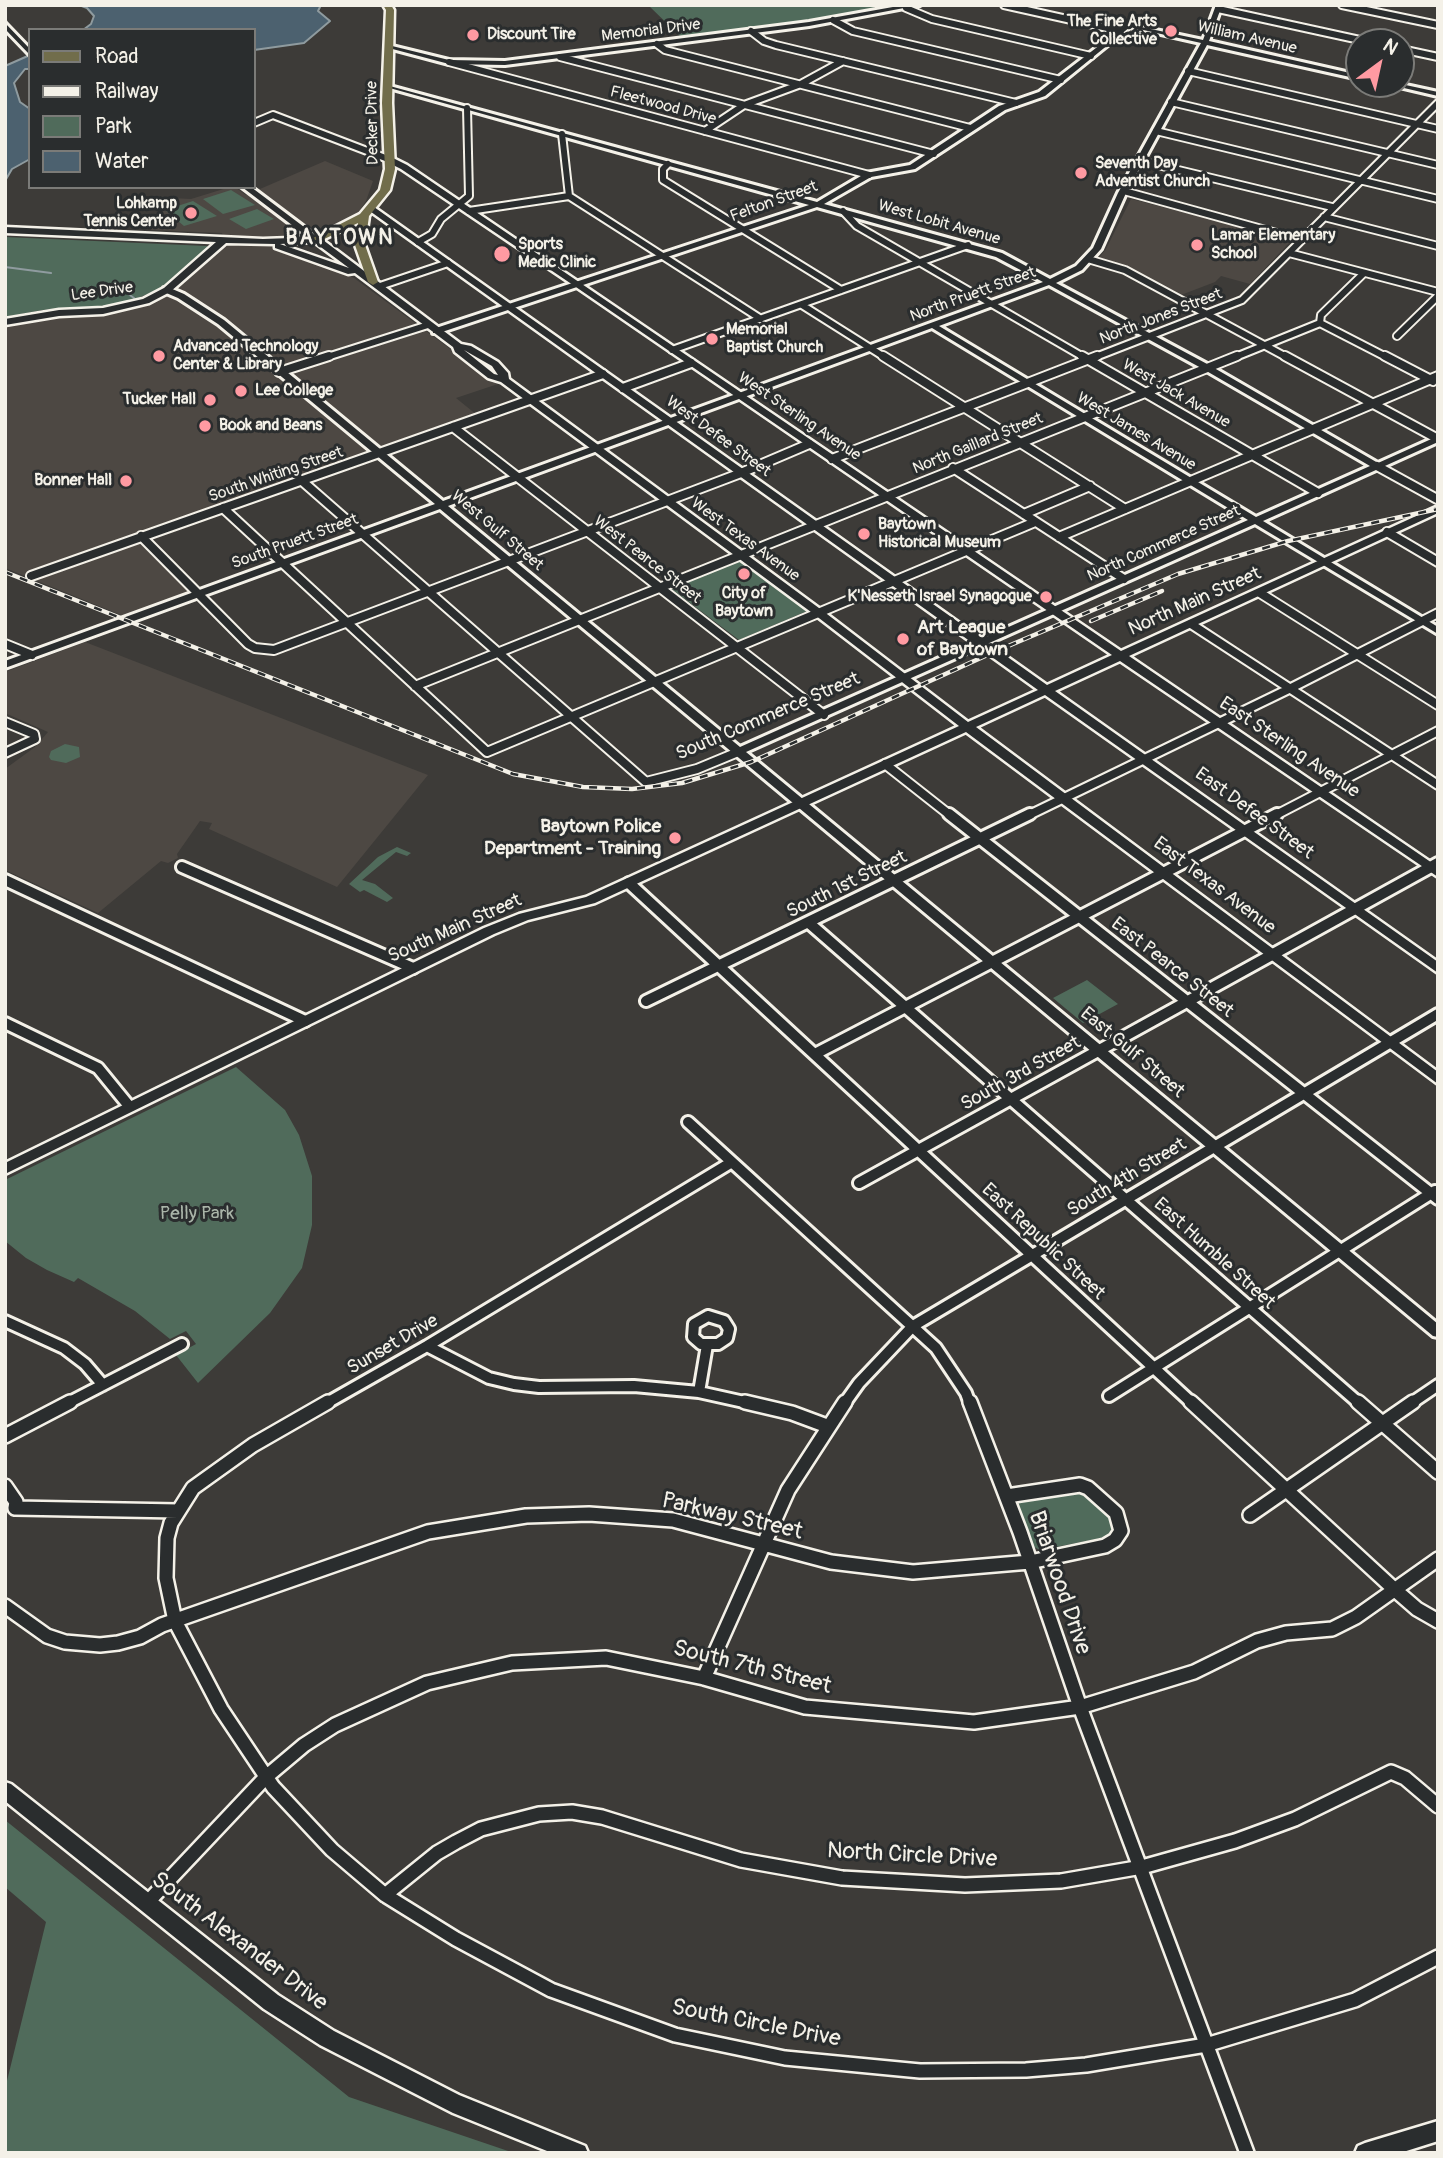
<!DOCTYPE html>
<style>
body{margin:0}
#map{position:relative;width:1443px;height:2158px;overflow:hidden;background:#3d3b38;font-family:Pangolin,sans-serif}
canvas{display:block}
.frame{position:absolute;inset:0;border:7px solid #f4f1e8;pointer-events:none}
.legend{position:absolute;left:28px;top:28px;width:228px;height:161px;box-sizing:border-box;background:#2a2d2e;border:2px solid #7b7b78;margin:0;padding:9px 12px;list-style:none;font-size:21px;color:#f4f1e8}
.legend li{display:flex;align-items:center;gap:14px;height:35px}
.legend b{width:35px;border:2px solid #7b7b78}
.north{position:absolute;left:1345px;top:28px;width:70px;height:70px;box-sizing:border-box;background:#2a2d2e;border:2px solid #7b7b78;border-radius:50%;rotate:33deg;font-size:19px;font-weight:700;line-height:28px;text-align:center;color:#f4f1e8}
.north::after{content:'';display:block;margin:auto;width:24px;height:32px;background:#ff9aa2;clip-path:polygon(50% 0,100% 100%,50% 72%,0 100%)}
</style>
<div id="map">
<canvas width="1443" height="2158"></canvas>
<div class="frame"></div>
<ul class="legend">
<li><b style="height:9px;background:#716d4b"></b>Road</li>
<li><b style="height:9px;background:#f4f1e8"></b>Railway</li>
<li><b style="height:19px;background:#506b5b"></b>Park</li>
<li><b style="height:19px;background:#4c616f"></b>Water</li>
</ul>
<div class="north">N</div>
</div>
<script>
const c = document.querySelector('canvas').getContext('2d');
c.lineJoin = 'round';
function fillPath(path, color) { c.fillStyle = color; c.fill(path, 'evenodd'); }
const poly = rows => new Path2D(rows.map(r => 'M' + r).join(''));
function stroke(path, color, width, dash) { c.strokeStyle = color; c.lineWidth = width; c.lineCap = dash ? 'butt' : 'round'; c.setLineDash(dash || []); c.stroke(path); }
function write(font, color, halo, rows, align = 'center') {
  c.font = font + ' Pangolin,sans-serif'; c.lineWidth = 6; c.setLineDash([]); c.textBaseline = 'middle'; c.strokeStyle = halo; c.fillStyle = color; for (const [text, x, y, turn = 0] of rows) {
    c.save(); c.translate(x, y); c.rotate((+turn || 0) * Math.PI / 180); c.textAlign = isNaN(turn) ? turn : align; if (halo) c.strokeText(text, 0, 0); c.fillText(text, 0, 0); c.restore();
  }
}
const built = poly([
 [325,161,373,181,366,201,358,213,327,229,276,237,277,250,308,258,354,278,498,384,456,398,477,415,134,535,193,593,126,617,5,568,5,326,21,320,49,317,118,312,167,296,227,246,222,233,151,230,171,198,191,199,230,187,235,187,246,195],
 [1131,199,1290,239,1291,241,1250,284,1221,276,1215,282,1181,295,1125,266,1098,259,1106,249],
 [85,642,428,775,337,887,209,829,212,823,200,821,177,854,178,858,168,863,161,861,98,913,5,870,5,769,35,747,48,732,5,713,5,672]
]);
const green = poly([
 [648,5,871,5,878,10,682,38],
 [231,190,255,205,223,214,203,199],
 [193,201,217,216,184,226,165,210],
 [257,209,274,219,246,229,229,219],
 [5,237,207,246,208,248,162,288,133,300,115,305,43,310,5,317],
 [736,559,807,611,739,640,669,587],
 [65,744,79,747,80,757,66,763,51,760,49,757,51,751],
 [397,847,411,853,407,856,396,852,362,880,375,884,393,898,387,902,364,890,360,892,349,884,378,857],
 [1087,980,1118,1004,1083,1023,1053,998],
 [236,1067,285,1110,299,1135,312,1176,312,1225,302,1268,270,1313,198,1383,176,1355,196,1344,186,1331,170,1339,135,1311,78,1278,74,1282,47,1270,26,1258,5,1241,5,1180],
 [1076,1490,1085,1494,1111,1517,1113,1526,1109,1534,1102,1538,1040,1550,1032,1546,1017,1505,1021,1499],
 [5,1820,349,2097,514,2153,5,2153,5,2089,46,1922,5,1887]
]);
const water = poly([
 [79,5,321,5,318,11,330,21,304,43,254,50,254,30,83,30,91,24,94,16,87,8,79,5],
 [30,55,30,69,25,69,14,83,20,102,30,109,30,159,12,169,5,181,5,66,30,55]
]);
const stream = poly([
 [5,267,51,273],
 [106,287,124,291,134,298]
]);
const minorFar3 = poly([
 [1004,5,1121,31],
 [1342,5,1438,25],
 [906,8,932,19,1091,56],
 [1218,9,1369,42],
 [833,20,853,31,1061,80],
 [751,31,764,41,776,45,1016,103],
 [657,44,665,50,970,128],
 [1401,49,1438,57],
 [560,57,934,154],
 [449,62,869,175],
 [1188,71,1438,129],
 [1171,102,1438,165],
 [254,123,273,115,388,159],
 [705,131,744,105,801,84,843,61],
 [1156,131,1438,199],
 [562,134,569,196,761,319],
 [1141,161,1332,207],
 [668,164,663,169,663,180,841,290],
 [1124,191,1302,240],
 [469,211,569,196],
 [843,211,857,226,1085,358],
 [1324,217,1438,246],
 [418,242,432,234,441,219,469,196,467,108],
 [1289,253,1438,292],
 [1088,259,1125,270,1288,358],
 [380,286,448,263],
 [802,305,886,358],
 [1320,323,1388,358],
 [1397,336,1438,296],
 [672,350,968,245],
 [324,358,428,325],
 [1093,358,1242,300,1438,103],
 [1233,358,1320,323,1321,315,1364,273]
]);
const minorFar2 = poly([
 [883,356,1125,509],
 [1082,356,1318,493],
 [1285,356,1438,439],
 [1385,356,1433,381],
 [279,372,329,356],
 [623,388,691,363],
 [453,427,824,715],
 [832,459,1097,356],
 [1377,466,1437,499],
 [953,468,1124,579],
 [301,480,646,782,697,769,738,752],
 [223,508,487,752,1035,522],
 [1024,514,1090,486],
 [1387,532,1438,562],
 [141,536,248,644,255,648,274,650,741,473,809,444],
 [1059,537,1438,376],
 [31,576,603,374],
 [1260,593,1438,705],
 [1191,624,1438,785],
 [5,644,32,655],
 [415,686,1237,356],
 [5,722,34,734,35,739,5,753],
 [885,764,951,816],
 [1027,816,1291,688,1438,613],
 [1274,816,1438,731]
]);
const minorFar1 = poly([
 [949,814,1438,1199],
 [182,867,413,968],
 [5,880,305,1021],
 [629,883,1193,1404],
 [809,923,1360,1404],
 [646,1001,1030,814],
 [5,1023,98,1068,129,1106],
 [815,1054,1277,814],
 [688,1122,936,1348,966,1393,970,1404],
 [859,1183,1438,863],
 [708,1316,724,1321,729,1329,727,1338,718,1344,701,1344,693,1337,694,1324,708,1316],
 [5,1321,64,1348,85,1364,103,1385],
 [427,1346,489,1378,514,1384,539,1387,634,1386,699,1392,753,1404],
 [699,1392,707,1345],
 [1109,1396,1435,1191],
 [66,1404,182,1344],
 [325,1404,427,1346,732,1162],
 [844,1404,859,1383,913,1326,1438,1014],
 [1410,1404,1438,1385]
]);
const minor = poly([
 [328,1402,253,1445,193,1488,171,1523,167,1538,166,1578,175,1621,221,1709,273,1787,332,1850,385,1895,456,1939,551,1990,675,2035,785,2058,920,2071,1026,2070,1086,2065,1206,2045,1355,2000,1438,1957],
 [745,1402,792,1413,827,1426],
 [970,1402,1020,1532,1080,1707,1247,2153],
 [1191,1402,1394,1589,1417,1609,1438,1621],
 [1358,1402,1438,1472],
 [5,1436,70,1402],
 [5,1486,16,1502,15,1508],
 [15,1508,178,1511],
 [1250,1515,1413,1402],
 [5,1606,47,1636,65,1642,100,1645,118,1643,140,1637,162,1625,428,1532,526,1516,589,1514,673,1520,831,1562,913,1572,1030,1562,1105,1546,1115,1540,1121,1531,1116,1513,1088,1488,1080,1485,1007,1496],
 [704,1678,788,1490,845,1402],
 [385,1895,437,1853,456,1842,481,1829,539,1814,572,1812,602,1817,741,1860,842,1878,965,1885,1061,1881,1142,1867,1235,1841,1295,1819,1391,1772,1405,1778,1438,1806],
 [146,1904,266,1777,304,1745,335,1725,427,1683,512,1663,606,1658,704,1678,805,1707,974,1722,1080,1707,1194,1672,1257,1641,1286,1633,1332,1629,1356,1617,1438,1559]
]);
const tertiary = poly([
 [904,5,920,5,809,26,505,65,449,64,385,47,388,45,449,60,505,61,809,22,904,5],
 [1216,5,1222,5,1209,41,1359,75,1359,79,1207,45,1126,193,1101,249,1082,270,1056,283,1209,365,1378,463,1438,436,1438,442,1263,521,1438,627,1438,634,1255,524,746,752,1438,1324,1438,1337,1433,1336,440,509,5,668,5,661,435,504,218,324,178,298,164,292,164,288,170,288,184,294,224,320,443,501,1043,282,996,257,817,207,439,333,433,333,433,329,809,205,386,87,386,85,817,202,866,173,910,165,999,106,1039,92,1127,24,1203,40,1216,5],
 [1130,27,1201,43,1118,193,1093,248,1076,266,1050,279,1002,253,824,204,871,177,915,169,1005,110,1045,96,1130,27],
 [1049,285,1203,369,1370,466,1256,517,939,326,1049,285],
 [932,328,1248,520,740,747,448,506,932,328],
 [5,23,30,49,30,55,5,29,5,23],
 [1387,84,1401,84,1438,92,1438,96,1387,84],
 [242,187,251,187,320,239,313,241,242,187]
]);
const secondary = poly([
 [385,157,391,157,407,165,1121,651,1438,506,1438,513,1129,656,1438,867,1438,877,1120,661,1055,691,1438,962,1438,973,1045,695,976,727,1438,1072,1438,1084,966,732,595,903,528,920,494,934,5,1174,5,1163,484,928,519,914,586,897,959,726,815,615,501,382,488,378,455,352,453,347,355,273,348,274,275,248,275,244,226,243,170,292,149,303,103,314,59,316,5,325,5,319,59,310,103,308,143,299,164,288,216,242,5,233,5,227,263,239,319,237,461,344,471,346,498,362,508,373,509,379,823,611,968,722,1038,690,367,209,374,207,1047,685,1112,655,573,285,401,169,385,161,385,157],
 [314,242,349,268,280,244,314,242],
 [464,350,492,366,498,375,494,374,464,350],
 [5,1782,11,1784,278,1995,334,2031,459,2095,585,2146,588,2153,552,2153,453,2113,320,2045,264,2009,5,1801,5,1782],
 [1438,2121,1438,2141,1400,2153,1355,2153,1358,2146,1365,2143,1438,2121]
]);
const primary = poly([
 [383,5,391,5,394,10,392,103,395,169,390,190,369,216,365,245,378,282,373,285,368,282,355,245,358,223,320,241,311,239,360,214,380,190,385,169,382,103,386,10,383,5]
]);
const rail = poly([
 [5,572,513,774,583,787,632,789,682,783,751,762,994,652,1178,574,1288,541,1438,509],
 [1091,621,1162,591]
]);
const markers = [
 [1171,31,7,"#ff9aa2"],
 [473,35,7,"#ff9aa2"],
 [1081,173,7,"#ff9aa2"],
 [191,213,7,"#ff9aa2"],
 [1197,245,7,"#ff9aa2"],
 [502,254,9,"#ff9aa2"],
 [712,339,7,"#ff9aa2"],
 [159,356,7,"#ff9aa2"],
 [241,391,7,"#ff9aa2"],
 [210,400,7,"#ff9aa2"],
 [205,426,7,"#ff9aa2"],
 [126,481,7,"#ff9aa2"],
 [864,534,7,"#ff9aa2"],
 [744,574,7,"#ff9aa2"],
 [1046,597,7,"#ff9aa2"],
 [903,639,7,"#ff9aa2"],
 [675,838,7,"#ff9aa2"]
];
const farPoinames = [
 ["The Fine Arts",1157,22,"right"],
 ["Collective",1157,40,"right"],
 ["Discount Tire",487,35],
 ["Seventh Day",1095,164],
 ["Adventist Church",1095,182],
 ["Lohkamp",177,204,"right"],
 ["Tennis Center",177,222,"right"],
 ["Lamar Elementary",1211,236],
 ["School",1211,254],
 ["Sports",518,245],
 ["Medic Clinic",518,263],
 ["Memorial",726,330],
 ["Baptist Church",726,348],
 ["Advanced Technology",173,347],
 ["Center & Library",173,365],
 ["Lee College",255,391],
 ["Tucker Hall",196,400,"right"],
 ["Book and Beans",219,426],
 ["Bonner Hall",112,481,"right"],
 ["Baytown",878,525],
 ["Historical Museum",878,543],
 ["City of",744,594,"center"],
 ["Baytown",744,612,"center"],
 ["K'Nesseth Israel Synagogue",1032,597,"right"]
];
const farStreetnames = [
 ["Memorial Drive",651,31,-7],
 ["William Avenue",1247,38,13],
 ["Fleetwood Drive",663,106,15],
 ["Decker Drive",373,123,-91],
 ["Felton Street",774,202,-20],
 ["West Lobit Avenue",939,223,16],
 ["Lee Drive",102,292,-8],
 ["North Pruett Street",973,295,-20],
 ["North Jones Street",1161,317,-21],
 ["West Jack Avenue",1176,394,30],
 ["West Sterling Avenue",799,417,34],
 ["West James Avenue",1136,432,31],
 ["West Defee Street",718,437,36],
 ["North Gaillard Street",978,444,-22],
 ["South Whiting Street",276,475,-19],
 ["West Gulf Street",497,531,40],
 ["West Texas Avenue",745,540,36],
 ["South Pruett Street",295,542,-20],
 ["North Commerce Street",1164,544,-24],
 ["West Pearce Street",647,560,38]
];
const streetNames = [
 ["North Main Street",1195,602,-24],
 ["South Commerce Street",768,717,-23],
 ["East Sterling Avenue",1289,748,34],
 ["East Defee Street",1254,814,36],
 ["South 1st Street",847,885,-26],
 ["East Texas Avenue",1214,886,37],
 ["South Main Street",455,929,-24],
 ["East Pearce Street",1172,968,38],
 ["East Gulf Street",1132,1053,40],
 ["South 3rd Street",1021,1074,-29],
 ["South 4th Street",1127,1178,-31],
 ["East Republic Street",1043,1242,43],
 ["East Humble Street",1214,1254,42],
 ["Sunset Drive",393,1345,-30]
];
const poiNames = [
 ["Art League",917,628],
 ["of Baytown",917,650],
 ["Baytown Police",661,827,"right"],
 ["Department - Training",661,849,"right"]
];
const parkNames = [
 ["Pelly Park",197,1214]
];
const farDistrictnames = [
 ["BAYTOWN",340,239]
];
const nearStreetnames = [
 ["Parkway Street",732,1517,13],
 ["Briarwood Drive",1059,1583,71],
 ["South 7th Street",752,1668,14],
 ["North Circle Drive",912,1856,3],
 ["South Alexander Drive",239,1942,37],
 ["South Circle Drive",756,2024,11]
];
fillPath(built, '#4d4843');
fillPath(green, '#506b5b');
fillPath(water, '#4c616f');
stroke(water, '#8f9b9f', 2);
stroke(stream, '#8f9b9f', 2);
stroke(minorFar3, '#f4f1e8', 10);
stroke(minorFar2, '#f4f1e8', 12);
stroke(minorFar1, '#f4f1e8', 16);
stroke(minor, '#f4f1e8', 18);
stroke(tertiary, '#f4f1e8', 6);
stroke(secondary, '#f4f1e8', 5);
stroke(primary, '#f4f1e8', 5);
stroke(minorFar3, '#2a2d2e', 6);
stroke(minorFar2, '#2a2d2e', 8);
stroke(minorFar1, '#2a2d2e', 10);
stroke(minor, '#2a2d2e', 13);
fillPath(tertiary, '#2a2d2e');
fillPath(secondary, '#2a2d2e');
fillPath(primary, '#716d4b');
stroke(rail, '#f4f1e8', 4.5);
stroke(rail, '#2a2d2e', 2.5, [8]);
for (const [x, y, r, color] of markers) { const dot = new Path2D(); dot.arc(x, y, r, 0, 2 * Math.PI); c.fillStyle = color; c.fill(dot); stroke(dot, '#2a2d2e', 2.5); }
write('bold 16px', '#f4f1e8', '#2a2d2e', farPoinames, 'left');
write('16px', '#f4f1e8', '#2a2d2e', farStreetnames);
write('19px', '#f4f1e8', '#2a2d2e', streetNames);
write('bold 19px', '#f4f1e8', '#2a2d2e', poiNames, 'left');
write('19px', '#aab5a9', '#2a2d2e', parkNames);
c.letterSpacing = '2px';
write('bold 21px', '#f4f1e8', '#2a2d2e', farDistrictnames);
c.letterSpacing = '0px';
write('23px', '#f4f1e8', '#2a2d2e', nearStreetnames);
</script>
